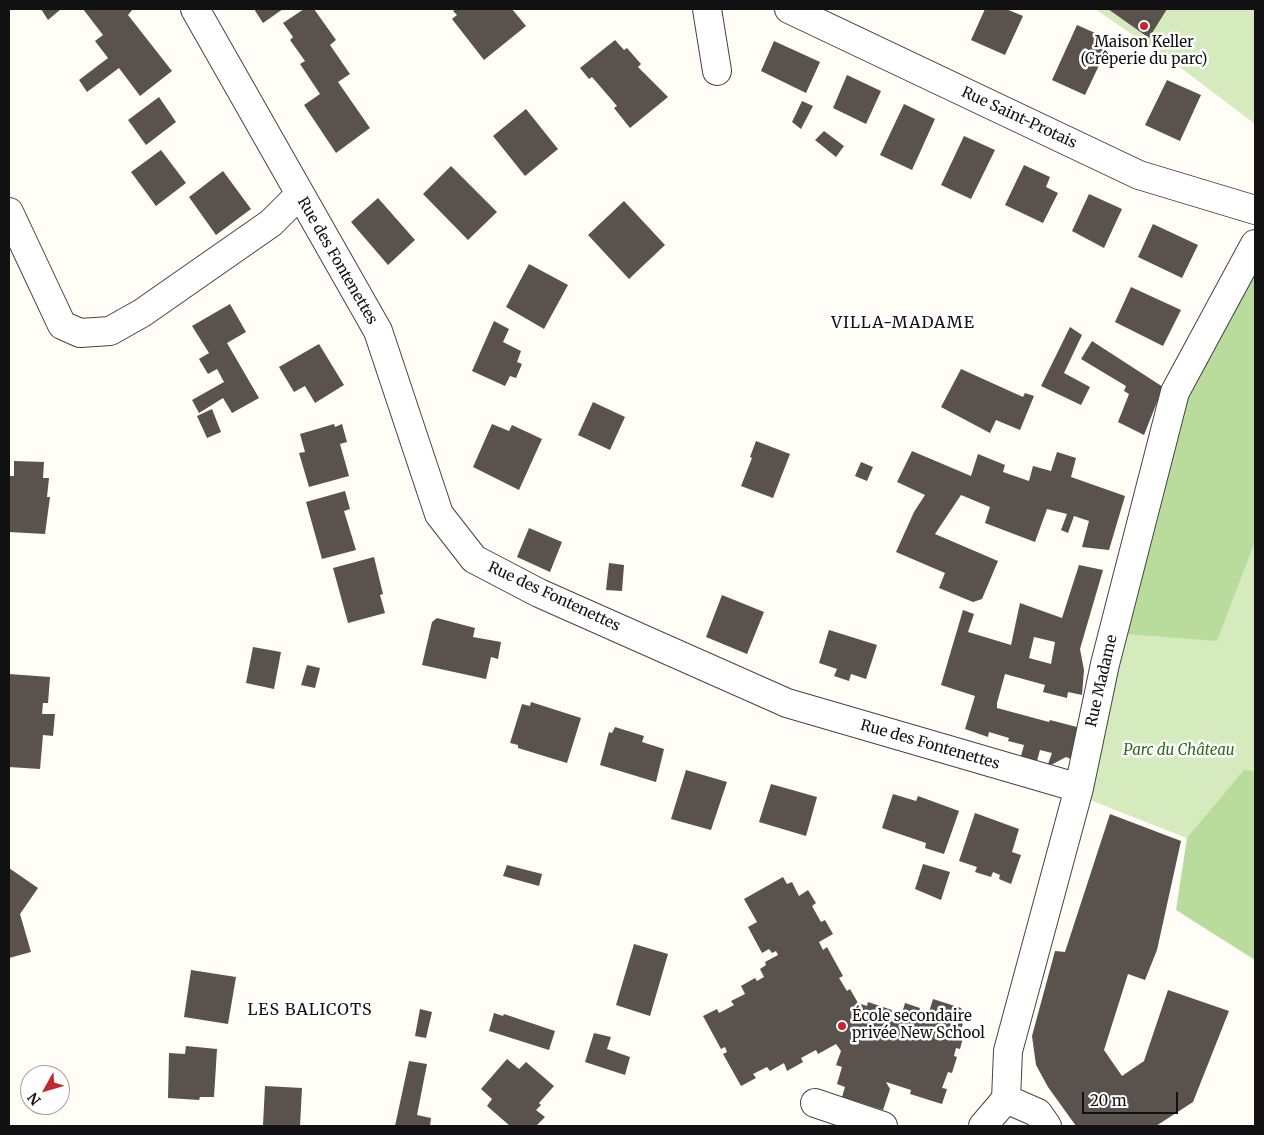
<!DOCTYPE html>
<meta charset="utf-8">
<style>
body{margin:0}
#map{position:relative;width:1264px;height:1135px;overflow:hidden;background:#fffdf5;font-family:Merriweather,serif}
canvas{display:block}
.frame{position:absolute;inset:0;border:10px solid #111;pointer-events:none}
.north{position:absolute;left:20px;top:1065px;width:50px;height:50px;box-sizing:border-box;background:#fff;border:1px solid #a0a0a0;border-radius:50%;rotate:231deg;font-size:14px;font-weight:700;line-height:20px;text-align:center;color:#111}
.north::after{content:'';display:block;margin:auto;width:18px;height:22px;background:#c4262e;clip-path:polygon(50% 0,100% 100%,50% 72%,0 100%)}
.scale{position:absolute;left:1082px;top:1092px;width:96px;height:22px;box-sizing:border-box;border:2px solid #111;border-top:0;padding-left:6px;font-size:15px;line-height:18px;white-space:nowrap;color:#111;-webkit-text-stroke:4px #fff;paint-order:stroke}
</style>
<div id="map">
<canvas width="1264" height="1135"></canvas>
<div class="frame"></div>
<div class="north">N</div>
<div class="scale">20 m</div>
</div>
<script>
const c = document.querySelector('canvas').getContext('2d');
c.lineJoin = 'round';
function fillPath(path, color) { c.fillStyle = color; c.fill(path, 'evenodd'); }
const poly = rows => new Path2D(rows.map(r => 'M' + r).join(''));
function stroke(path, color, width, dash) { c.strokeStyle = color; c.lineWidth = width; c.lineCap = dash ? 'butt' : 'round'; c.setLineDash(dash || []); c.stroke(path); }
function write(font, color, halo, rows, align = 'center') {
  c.font = font + ' Merriweather,serif'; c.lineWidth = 5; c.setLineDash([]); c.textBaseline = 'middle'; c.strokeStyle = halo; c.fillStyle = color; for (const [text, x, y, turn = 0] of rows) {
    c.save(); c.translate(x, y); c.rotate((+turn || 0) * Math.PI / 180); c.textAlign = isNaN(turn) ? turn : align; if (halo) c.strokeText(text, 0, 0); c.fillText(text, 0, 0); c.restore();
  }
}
const green = poly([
 [1095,9,1255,9,1255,124,1177,65],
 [1255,273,1255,865,1090,800,1116,670,1179,398]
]);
const forest = poly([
 [1255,244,1255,541,1217,641,1113,633,1175,392],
 [1244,770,1255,771,1255,960,1176,910,1187,838]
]);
const building = poly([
 [41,9,61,9,48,20],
 [83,9,133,9,128,15,172,71,140,96,119,68,87,92,79,80,108,58,95,41,103,35],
 [254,9,283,9,263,23],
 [304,9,314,9,336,40,330,45,350,74,338,82,370,128,336,153,304,105,320,94,300,64,305,61,290,40,293,37,283,23],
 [456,9,512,9,526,26,484,60,452,19,457,15,453,11],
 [985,9,1006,9,1023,16,1005,55,971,40],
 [1108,9,1167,9,1149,38],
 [1077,25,1111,40,1085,95,1052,80],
 [615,40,624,50,627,48,641,64,638,67,668,97,630,128,614,108,617,106,592,77,589,79,580,68],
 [774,41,820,62,806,93,761,71],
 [847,75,881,91,866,124,833,108],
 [1167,80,1201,95,1180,141,1145,125],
 [159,97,176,122,146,145,128,120],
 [802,101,813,106,801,129,792,122],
 [904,104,935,119,912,170,880,155],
 [526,109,558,149,525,176,493,136],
 [824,131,844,146,836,157,815,140],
 [964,136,995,150,971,199,941,185],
 [161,150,186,183,156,206,131,172],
 [1024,165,1050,177,1046,187,1058,193,1043,223,1005,205],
 [451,166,497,212,468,240,423,194],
 [223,171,251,209,216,235,189,197],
 [1089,194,1122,209,1104,248,1072,231],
 [378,198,415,240,388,265,351,222],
 [624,201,665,245,629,279,588,235],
 [1153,224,1198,245,1182,278,1138,257],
 [529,264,568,285,544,329,506,307],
 [1131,287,1181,310,1163,346,1115,322],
 [230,304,246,332,227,343,259,398,232,413,223,398,199,413,192,400,224,382,217,369,208,374,199,359,209,353,192,326],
 [494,321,509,329,503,342,521,351,517,362,522,364,516,378,510,376,505,386,472,371],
 [1070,327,1082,335,1064,373,1090,387,1081,405,1041,386],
 [1092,341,1163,387,1144,435,1118,422,1129,394,1124,391,1126,386,1081,359],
 [319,344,344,385,315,403,305,386,294,392,279,367],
 [961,369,1023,397,1025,393,1034,396,1020,430,996,420,990,433,941,407],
 [593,402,625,417,610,450,578,435],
 [212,409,221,432,207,438,197,416],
 [334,424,335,427,342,424,347,442,340,444,349,476,309,487,299,453,305,452,300,434],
 [492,424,509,431,512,425,542,439,519,490,473,467],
 [756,441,790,454,773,498,741,486,752,458,750,457],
 [912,451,971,476,978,454,1005,465,1003,472,1029,481,1033,466,1051,471,1057,452,1076,458,1071,477,1125,496,1109,550,1082,547,1089,521,1074,516,1068,533,1061,530,1067,514,1047,509,1035,542,985,523,990,507,961,495,935,534,998,561,982,599,973,602,939,588,945,573,896,552,914,512,925,495,897,482],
 [14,461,44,462,43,478,49,478,47,497,50,497,45,534,9,532,9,476,14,476],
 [861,462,873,467,867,481,855,476],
 [345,491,350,509,344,511,356,550,322,559,306,502],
 [529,528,562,542,550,572,517,557],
 [374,557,383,594,380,595,385,613,348,623,333,568],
 [609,563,624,565,622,591,606,590],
 [1079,565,1103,570,1080,649,1084,670,1082,695,1068,692,1067,698,1043,692,1045,685,1005,674,997,703,997,708,1049,722,1050,720,1077,727,1071,759,1066,757,1051,765,1048,764,1052,753,1040,750,1037,761,1021,756,1024,745,1008,741,1009,738,989,732,988,737,965,729,975,696,941,685,963,610,974,614,968,632,1011,645,1020,603,1062,618],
 [1034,637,1055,642,1051,664,1029,658],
 [722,595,764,612,747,654,706,637],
 [437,618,475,628,473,637,501,642,498,659,491,657,486,679,422,665,432,622],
 [829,630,877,645,866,679,851,674,849,681,834,676,837,669,819,663],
 [253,647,281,652,274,689,246,683],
 [307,665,320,668,315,688,301,685],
 [9,674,50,677,48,703,43,703,42,714,55,714,53,736,43,735,40,769,9,767],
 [531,702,581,718,567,763,518,748,518,745,510,743,522,704,530,706],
 [615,727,644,736,642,742,664,749,656,782,600,765,609,732,612,733],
 [686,770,727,782,711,830,671,819],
 [771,784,817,797,806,836,759,822],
 [893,794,916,801,918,796,959,811,944,854,925,848,926,843,882,828],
 [975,813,1019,829,1012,852,1021,855,1011,884,999,879,1000,875,993,872,991,877,975,872,977,867,959,861],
 [1110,814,1181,841,1157,950,1145,980,1128,974,1104,1050,1122,1076,1144,1061,1168,990,1229,1011,1193,1102,1156,1126,1076,1126,1048,1087,1036,1065,1032,1036,1055,951,1065,952],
 [923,864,950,872,941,900,915,889],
 [507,865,542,874,539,886,503,876],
 [9,868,38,888,20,914,31,952,9,958],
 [783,877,787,884,792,882,799,896,808,890,816,903,812,906,821,922,825,920,833,934,819,942,823,950,827,947,843,976,839,978,847,991,850,989,858,1003,867,1006,868,1002,892,1010,891,1014,901,1017,905,1003,920,1008,919,1012,928,1015,933,999,961,1008,965,1017,960,1033,964,1034,960,1049,956,1048,954,1056,957,1057,952,1073,948,1072,942,1088,947,1089,942,1104,910,1094,911,1090,886,1082,890,1089,883,1110,842,1097,845,1087,837,1084,842,1067,836,1065,841,1051,836,1044,818,1054,816,1050,801,1058,803,1062,787,1071,784,1063,770,1071,767,1067,753,1074,756,1078,741,1086,723,1054,727,1052,725,1047,721,1049,703,1016,717,1009,719,1013,734,1005,731,1001,745,994,741,986,755,978,757,981,764,977,760,969,766,965,765,962,778,955,776,951,772,953,769,949,762,953,748,927,757,922,744,899],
 [634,944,668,954,650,1016,616,1005],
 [191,970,236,977,228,1024,184,1017],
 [420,1009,432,1012,426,1038,415,1036],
 [494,1013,503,1016,504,1014,555,1031,549,1050,489,1031],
 [594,1033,611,1037,607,1049,630,1057,625,1075,585,1062],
 [186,1046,217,1049,214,1097,200,1097,199,1100,168,1098,169,1053,185,1054],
 [507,1059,519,1069,526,1062,554,1086,539,1103,541,1105,536,1110,545,1117,536,1126,510,1126,487,1106,492,1099,481,1089],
 [409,1061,427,1064,417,1115,431,1118,430,1126,395,1126],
 [265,1086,302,1088,300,1126,263,1125]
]);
const minor = poly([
 [195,9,378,331,439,514,474,559,539,593,787,703,1079,788],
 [707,9,717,71],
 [789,9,1139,175,1255,210],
 [9,212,62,325,80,333,110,331,142,313,271,223,299,195],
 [1006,1099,1038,1113,1047,1126],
 [815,1103,883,1126],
 [983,1126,1006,1099,1008,1051,1079,788,1105,664,1175,392,1255,244]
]);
const markers = [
 [1144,26,5,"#c4262e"],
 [842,1026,5,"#c4262e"]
];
const poiNames = [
 ["Maison Keller",1144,43],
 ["(Crêperie du parc)",1144,60],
 ["École secondaire",852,1017,"left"],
 ["privée New School",852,1034,"left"]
];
const streetNames = [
 ["Rue Saint-Protais",1019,118,25],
 ["Rue des Fontenettes",337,261,60],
 ["Rue des Fontenettes",554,597,25],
 ["Rue Madame",1102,681,-77],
 ["Rue des Fontenettes",930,745,16]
];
const parkNames = [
 ["Parc du Château",1179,751]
];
const neighbourhoodNames = [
 ["VILLA-MADAME",903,323],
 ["LES BALICOTS",310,1010]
];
fillPath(green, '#d5ebbd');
fillPath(forest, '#b9dc9c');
fillPath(building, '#5a524d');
stroke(minor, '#444', 30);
stroke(minor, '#fff', 28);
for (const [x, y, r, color] of markers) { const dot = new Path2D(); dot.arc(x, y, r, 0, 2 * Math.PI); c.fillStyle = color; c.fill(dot); stroke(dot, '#fff', 2); }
write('15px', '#111', '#fff', poiNames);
write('15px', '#111', '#fff', streetNames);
write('italic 15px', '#2f6b1f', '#fff', parkNames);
c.letterSpacing = '1px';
write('16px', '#111', '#fff', neighbourhoodNames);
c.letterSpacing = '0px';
</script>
